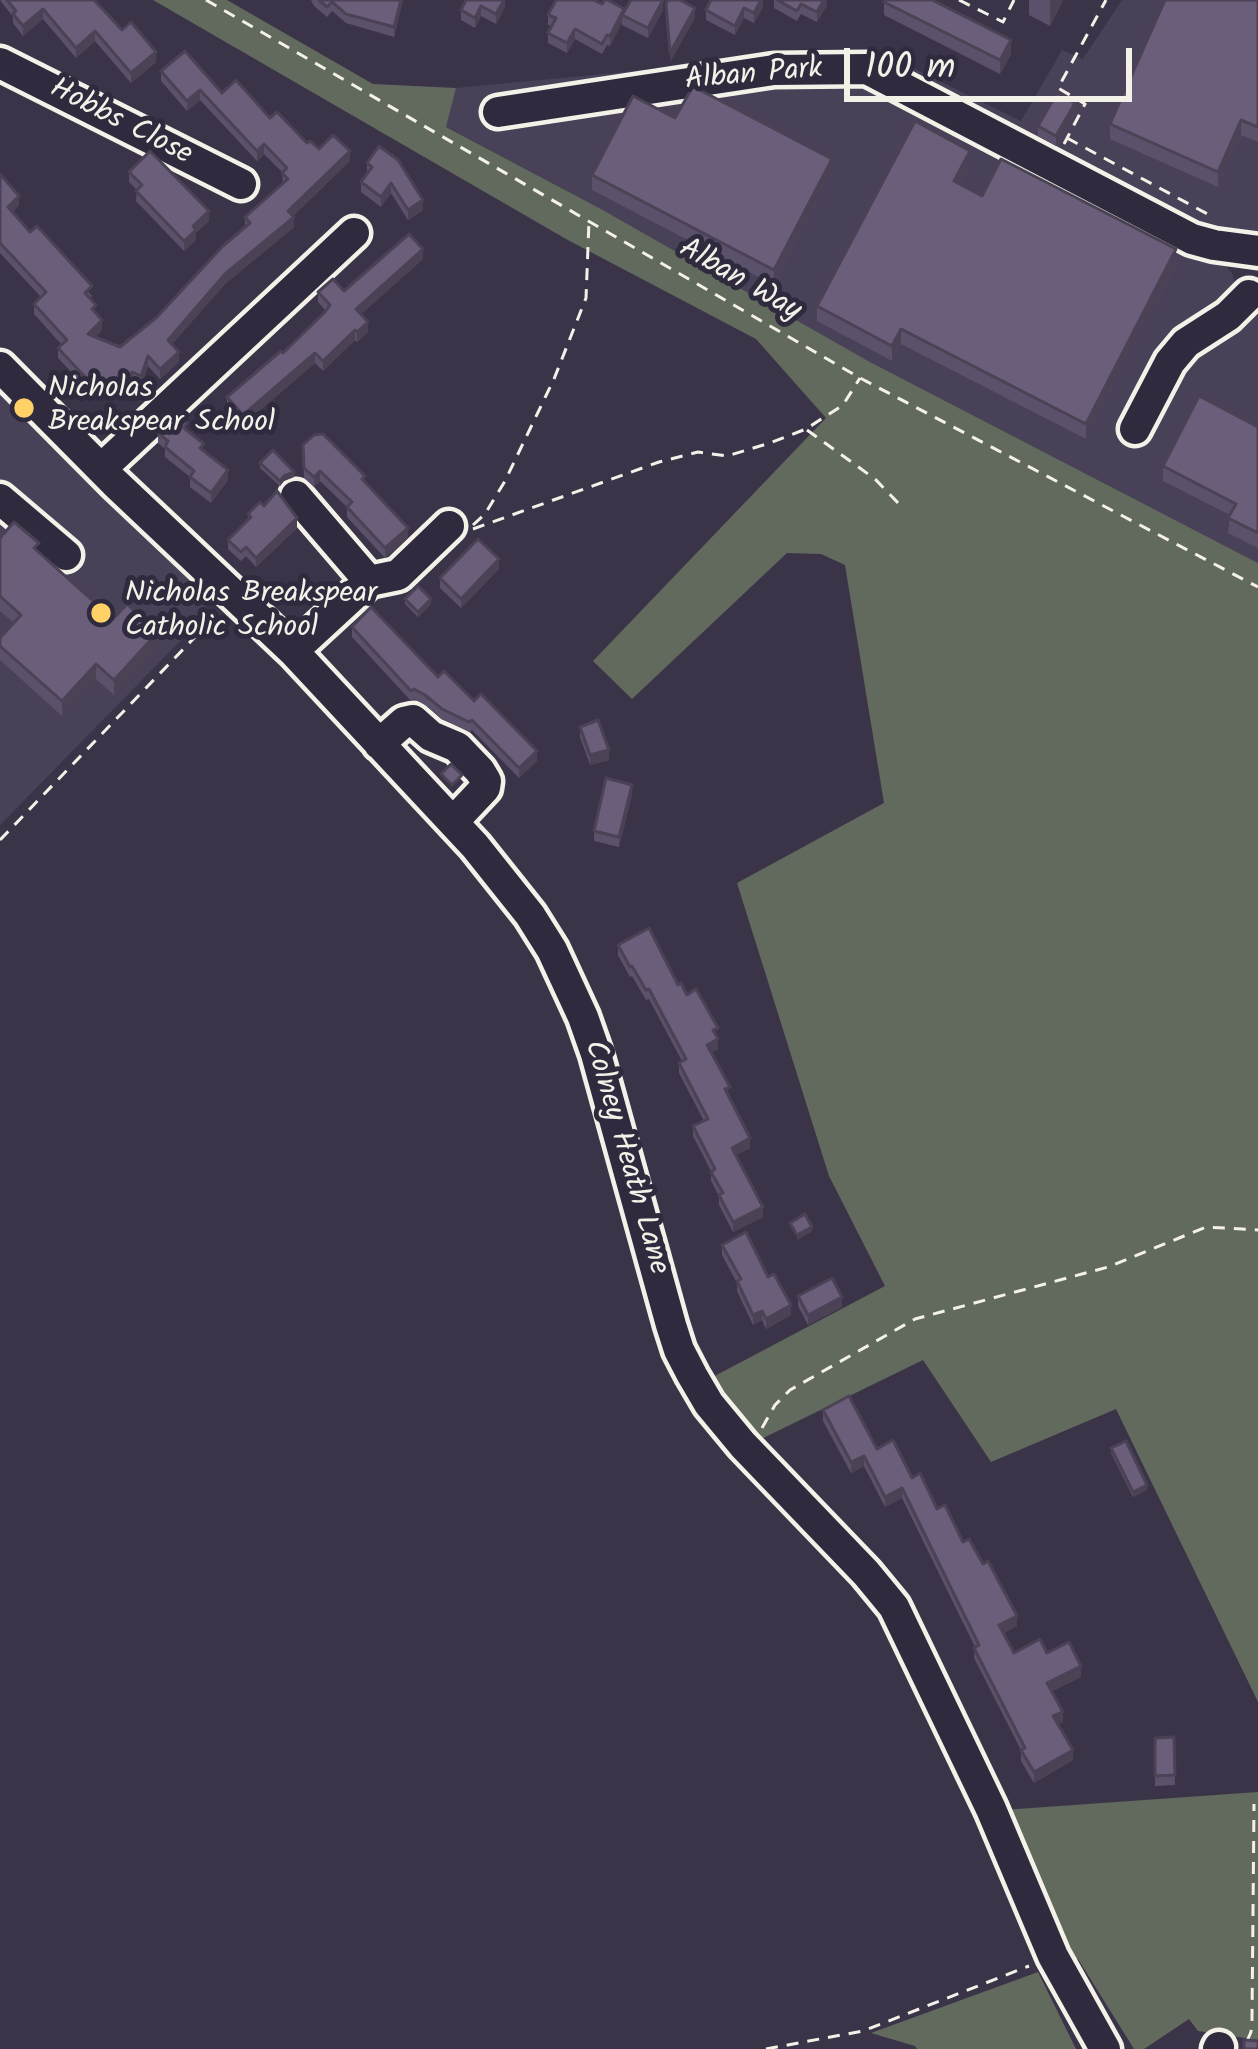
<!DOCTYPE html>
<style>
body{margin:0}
#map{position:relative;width:1258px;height:2049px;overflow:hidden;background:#3b3449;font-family:Kalam,sans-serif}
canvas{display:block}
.scale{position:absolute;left:844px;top:48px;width:288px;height:54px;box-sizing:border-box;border:6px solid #f4f1e8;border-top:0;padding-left:15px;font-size:36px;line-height:42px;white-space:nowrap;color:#f4f1e8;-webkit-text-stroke:9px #2f2a3d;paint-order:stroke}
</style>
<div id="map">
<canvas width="1258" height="2049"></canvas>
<div class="scale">100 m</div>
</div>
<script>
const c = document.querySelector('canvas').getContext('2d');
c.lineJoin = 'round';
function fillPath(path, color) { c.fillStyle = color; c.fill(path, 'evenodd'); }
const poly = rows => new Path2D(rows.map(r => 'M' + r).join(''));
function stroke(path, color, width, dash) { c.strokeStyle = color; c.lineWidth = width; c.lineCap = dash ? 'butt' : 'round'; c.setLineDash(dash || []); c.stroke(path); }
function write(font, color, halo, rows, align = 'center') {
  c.font = font + ' Kalam,sans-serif'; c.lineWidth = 10; c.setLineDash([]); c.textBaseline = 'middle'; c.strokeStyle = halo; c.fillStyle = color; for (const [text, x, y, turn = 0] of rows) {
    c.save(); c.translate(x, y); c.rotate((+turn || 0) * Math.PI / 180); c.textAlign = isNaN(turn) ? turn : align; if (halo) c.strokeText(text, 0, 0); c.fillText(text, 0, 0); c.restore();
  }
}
const built = poly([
 [1122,0,1258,0,1258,235,1197,226,1187,250,1222,262,1232,273,1235,283,1258,288,1258,563,870,362,601,209,445,126,456,88,772,58,878,51,1021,121,1062,50,1083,59],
 [0,386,212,597,192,629,0,825]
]);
const green = poly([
 [153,0,227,0,373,84,456,88,446,127,601,209,870,362,1258,563,1258,1702,1116,1409,991,1462,923,1360,755,1442,709,1379,885,1286,829,1176,737,883,884,803,845,565,821,554,787,553,632,699,593,661,826,418,756,339,566,239],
 [1258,1792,1258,2040,1198,2031,1189,2019,1144,2049,1134,2049,1078,1959,1072,1962,1003,1810],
 [1038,1972,1076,2049,917,2049,915,2046,871,2033]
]);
const path = poly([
 [206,0,860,378,1258,587],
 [959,0,1003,22,1014,0],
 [1067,138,1213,217],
 [1064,144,1085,104,1058,88,1106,0],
 [807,430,875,479,901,506],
 [473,525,485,514,505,481,554,379,586,298,589,221],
 [473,529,659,462,698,452,727,456,770,443,806,429,843,405,860,378],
 [0,840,218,613],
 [762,1428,775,1405,790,1390,915,1319,1108,1267,1206,1227,1258,1230],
 [1247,2041,1251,2032,1252,2019,1254,1804],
 [766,2049,863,2031,1029,1966]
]);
const minor = poly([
 [0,63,241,184],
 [498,112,774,70,867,69,1192,239,1214,245,1258,251],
 [0,367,115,483,293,651,475,846,530,915,552,950,583,1017,596,1054,671,1325,679,1350,692,1375,709,1404,743,1445,866,1573,894,1607,991,1809,1053,1956,1105,2049],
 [1135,429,1170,362,1186,343,1228,316,1249,295],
 [101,469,354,233],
 [296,496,369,581],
 [0,499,66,555],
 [293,651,369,581,398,575,449,526],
 [379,744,404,722,413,720,431,736,457,747,480,771,486,781,485,788,453,822],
 [1218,2049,1219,2047]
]);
const wall = poly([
 [0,0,94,0,122,30,156,62,131,83,95,41,76,58,43,19,23,36,13,23,13,17],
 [311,0,403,0,394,37,346,23,332,11,327,17,314,6],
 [505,0,505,7,496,24,481,16,475,28,461,20,461,10],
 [763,0,763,7,754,23,744,18,735,35,706,20,706,10],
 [774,0,827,0,827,5,817,22,801,14,797,21,774,8],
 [1029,0,1063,0,1050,26,1029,15],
 [1258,0,1258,142,1241,135,1218,187,1110,139,1110,124],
 [884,2,1011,54,1000,74,884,15],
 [602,4,624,9,663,10,648,38,622,25,622,22,610,46,607,45,602,54,575,39,567,53,548,43,548,33,552,26,548,25,548,15],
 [161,71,222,93,270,118,307,143,350,161,293,216,294,227,225,284,172,344,179,362,160,379,148,366,141,386,132,382,126,399,92,385,88,390,58,358,58,348,62,345,34,314,34,304,41,297,0,253,0,175,19,205,13,212,92,296,90,298,102,330,95,337,120,347,156,318,245,227,245,217,283,184,282,172,264,154,257,161,200,100,187,111,161,81],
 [1075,113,1056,146,1038,136,1038,126],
 [675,118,832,174,774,285,592,190,592,175],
 [367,163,423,210,408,220,391,193,381,207,361,192,361,182,367,173],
 [970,165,960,185,982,196,1176,264,1086,439,901,344,892,361,817,321,817,306],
 [129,172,209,221,196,233,196,240,184,251,136,201,137,190,129,182],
 [423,259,361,314,368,332,357,342,355,340,323,371,315,363,243,425,227,407,227,397,283,353,326,311,318,302,318,292,344,291],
 [1258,427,1258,548,1228,533,1230,515,1163,481,1163,466],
 [187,431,228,480,211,503,190,487,190,477,165,457,165,449,158,443,158,433],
 [303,445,365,482,408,538,385,558,347,517,347,507,320,481,314,487,304,478],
 [260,463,294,477,284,481,280,486,260,468],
 [264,506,297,528,256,567,246,556,241,561,228,549,228,540,248,520,248,514],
 [0,538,39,552,113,619,158,647,114,695,96,679,62,716,0,660,0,638,14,623,0,611],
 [499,569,461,608,440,588,440,578],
 [405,599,431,604,418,617,405,604],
 [352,627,438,677,537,761,519,778,472,730,469,732,442,719,425,705,414,699,411,701,352,637],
 [580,727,609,760,590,765,580,737],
 [632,795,619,847,594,841,594,831],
 [618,945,678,985,687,995,718,1038,718,1049,711,1052,750,1148,736,1155,763,1217,733,1232,719,1205,719,1196,711,1181,711,1171,693,1136,693,1126,704,1121,679,1073,679,1063,682,1061,649,999,646,1000,632,976,630,977,618,955],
 [722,1245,768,1277,791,1315,766,1329,762,1320,753,1325,737,1291,737,1283,722,1255],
 [798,1296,842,1307,808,1325,798,1306],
 [823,1410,877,1449,912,1478,937,1509,963,1542,1017,1626,1004,1633,1014,1653,1047,1653,1081,1677,1052,1691,1063,1722,1058,1724,1073,1760,1034,1783,1021,1761,1021,1750,974,1658,975,1647,902,1498,885,1507,864,1466,851,1473,823,1421],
 [1111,1448,1147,1490,1133,1497,1111,1453],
 [1174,1737,1175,1785,1155,1786,1155,1738]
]);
const shadedWall = poly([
 [401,0,403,0,394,37,394,27],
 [501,0,505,0,505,7,496,24,496,14],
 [663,0,663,10,648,38,648,28],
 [761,0,763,0,763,7,754,23,754,13],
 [824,0,827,0,827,5,817,22,817,12],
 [1050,0,1063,0,1050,26],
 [481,6,481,16,475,28,475,18],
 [695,8,695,18,670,63,670,53],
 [744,8,744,18,735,35,735,26],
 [43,9,43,19,23,36,23,26],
 [624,9,622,22,610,46,610,36],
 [575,29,575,39,567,53,567,43],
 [95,31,95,41,76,58,76,48],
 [1011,40,1011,54,1000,74,1000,60],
 [156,52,156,62,131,83,131,73],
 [200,90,200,100,187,111,187,101],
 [1075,103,1075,113,1056,146,1056,136],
 [1241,120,1241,135,1218,187,1218,172],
 [264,144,264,154,257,161,257,151],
 [350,151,350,161,288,221,288,211],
 [970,151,970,165,954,196,954,181],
 [832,159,832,174,774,285,774,270],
 [391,183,391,193,381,207,381,197],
 [19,196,19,205,8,216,8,207],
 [423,200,423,210,408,220,408,210],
 [209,211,209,221,196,233,196,240,184,251,184,241,193,226],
 [294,217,294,227,225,284,168,349,168,340,225,274],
 [423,249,423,259,356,319,356,309],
 [1176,249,1176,264,1086,439,1086,424],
 [102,320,102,330,88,344,88,334],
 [368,322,368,332,357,342,357,332],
 [901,329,901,344,892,361,892,346],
 [355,330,355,340,323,371,323,361],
 [179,352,179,362,160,379,160,369],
 [315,353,315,363,243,425,243,415],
 [148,356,148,366,141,386,141,376],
 [132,372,132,382,126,399,126,389],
 [228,470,228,480,211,503,211,493],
 [320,471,320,481,314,487,314,477],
 [294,472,294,477,284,481,280,486,280,481,284,476],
 [297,518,297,528,256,567,256,558],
 [408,528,408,538,385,558,385,548],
 [499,559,499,569,461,608,461,599],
 [431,599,431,604,418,617,418,612],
 [158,632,158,647,114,695,114,680],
 [96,664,96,679,62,716,62,701],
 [609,750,609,760,590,765,590,755],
 [537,751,537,761,519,778,519,768],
 [632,785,632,795,619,847,619,837],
 [718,1039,718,1049,707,1055,707,1045],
 [750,1138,750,1148,732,1157,732,1148],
 [763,1207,763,1217,733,1232,733,1222],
 [812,1227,812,1232,797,1240,797,1235],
 [842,1297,842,1307,808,1325,808,1315],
 [791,1305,791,1315,766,1329,766,1319],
 [762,1311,762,1320,753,1325,753,1315],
 [864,1456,864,1466,851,1473,851,1462],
 [1147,1485,1147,1490,1133,1497,1133,1492],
 [902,1488,902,1498,885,1507,885,1497],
 [1017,1616,1017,1626,999,1636,999,1625],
 [1081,1666,1081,1677,1047,1693,1047,1683],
 [1063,1712,1063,1722,1053,1727,1053,1716],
 [1073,1750,1073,1760,1034,1783,1034,1772]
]);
const building = poly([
 [7,0,94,0,122,30,131,22,156,52,131,73,95,31,76,48,43,9,23,26,13,14,16,11,7,0],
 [319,0,401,0,394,27,346,14,332,2,327,7,319,0],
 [466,0,504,0,496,14,481,6,475,18,461,10,466,0],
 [556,0,593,0,602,4,605,0,608,0,624,9,610,36,607,35,602,44,575,29,567,43,548,33,556,18,548,15,556,0],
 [631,0,663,0,648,28,622,15,631,0],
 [668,0,680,0,695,8,670,53,666,4,668,0],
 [711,0,761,0,754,13,744,8,735,26,706,10,711,0],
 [777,0,824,0,817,12,801,4,797,11,777,0],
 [885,0,932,0,1011,40,1000,60,884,2,885,0],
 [1165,0,1258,0,1258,127,1241,120,1218,172,1110,124,1165,0],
 [185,51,222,93,236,80,270,118,277,112,307,143,310,141,319,149,333,135,350,151,288,211,294,217,225,274,168,340,179,352,160,369,148,356,141,376,132,372,126,389,92,375,88,380,58,348,67,340,34,304,46,292,0,243,0,174,19,196,8,207,30,232,37,226,92,286,85,293,96,305,92,309,102,320,88,334,120,347,156,318,223,246,250,223,245,217,288,179,282,173,287,168,264,144,257,151,200,90,187,101,161,71,185,51],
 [694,87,832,159,774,270,592,175,633,96,675,118,692,88,694,87],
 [1057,93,1075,103,1056,136,1038,126,1057,93],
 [915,121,970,151,954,181,982,196,1001,159,1176,249,1086,424,901,329,892,346,817,306,915,121],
 [379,146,398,160,423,200,408,210,391,183,381,197,361,182,372,167,367,163,379,146],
 [150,151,209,211,193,226,196,230,184,241,136,191,142,185,129,172,150,151],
 [409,234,423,249,356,309,368,322,357,332,355,330,323,361,315,353,243,415,227,397,281,351,283,353,325,312,330,305,318,292,333,279,344,291,409,234],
 [1199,396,1258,427,1258,533,1228,518,1236,504,1163,466,1199,396],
 [177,415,187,423,184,428,204,444,200,448,228,470,211,493,190,477,194,471,165,447,168,441,158,433,177,415],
 [323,434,365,476,362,479,408,528,385,548,347,507,352,502,320,471,314,477,304,468,303,445,314,435,323,434],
 [273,450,294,472,284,476,280,481,260,463,273,450],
 [277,491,297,518,256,558,246,547,241,552,228,540,251,517,248,514,260,502,264,506,277,491],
 [14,522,39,543,34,548,113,619,127,604,158,632,114,680,96,664,62,701,0,646,0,638,21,615,0,596,0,538,14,522],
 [478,539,499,559,461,599,440,578,478,539],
 [418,586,431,599,418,612,405,599,418,586],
 [371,607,438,677,444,671,474,701,481,694,537,751,519,768,472,720,469,722,442,709,425,695,414,689,411,691,352,627,371,607],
 [598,720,609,750,590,755,580,727,598,720],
 [451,764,462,775,452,785,441,774,451,764],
 [606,778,632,785,619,837,594,831,606,778],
 [649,928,678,985,681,983,687,995,696,989,718,1028,713,1030,718,1039,707,1045,730,1087,725,1089,750,1138,732,1148,763,1207,733,1222,719,1195,723,1193,711,1172,715,1169,693,1126,708,1119,679,1063,686,1059,649,989,646,990,632,966,630,967,618,945,649,928],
 [805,1214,812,1227,797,1235,790,1223,805,1214],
 [746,1232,768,1277,774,1274,791,1305,766,1319,762,1311,753,1315,737,1281,741,1279,722,1245,746,1232],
 [832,1278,842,1297,808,1315,798,1296,832,1278],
 [849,1396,877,1449,893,1440,912,1478,920,1473,937,1509,945,1505,963,1542,969,1539,983,1564,988,1561,1017,1616,999,1625,1014,1653,1040,1639,1047,1653,1069,1642,1081,1666,1047,1683,1063,1712,1053,1716,1073,1750,1034,1772,1021,1750,1025,1748,974,1648,979,1645,902,1488,885,1497,864,1456,851,1462,823,1410,849,1396],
 [1126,1441,1147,1485,1133,1492,1111,1448,1126,1441],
 [1174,1737,1175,1775,1155,1776,1155,1738,1174,1737],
 [1244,2040,1258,2041,1258,2049,1244,2049,1244,2040]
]);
const markers = [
 [24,408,12,"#ffd166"],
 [101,613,12,"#ffd166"]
];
const streetNames = [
 ["Alban Park",754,77,-5],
 ["Hobbs Close",120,124,27],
 ["Alban Way",739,282,30],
 ["Colney Heath Lane",624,1158,74]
];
const poiNames = [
 ["Nicholas",48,391],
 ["Breakspear School",48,425],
 ["Nicholas Breakspear",125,596],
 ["Catholic School",125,630]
];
fillPath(built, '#494158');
fillPath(green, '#626a5d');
stroke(minor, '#f4f1e8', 39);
stroke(path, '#f4f1e8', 3, [12, 9]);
stroke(minor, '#2f2a3d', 30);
fillPath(wall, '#5c516a');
fillPath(shadedWall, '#4b4256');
fillPath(building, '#6b5e7b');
stroke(building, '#4b4256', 3);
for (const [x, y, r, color] of markers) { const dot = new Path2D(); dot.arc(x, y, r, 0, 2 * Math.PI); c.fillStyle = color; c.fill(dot); stroke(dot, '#2f2a3d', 4.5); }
write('30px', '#f4f1e8', '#2f2a3d', streetNames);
write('30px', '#f4f1e8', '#2f2a3d', poiNames, 'left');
</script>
